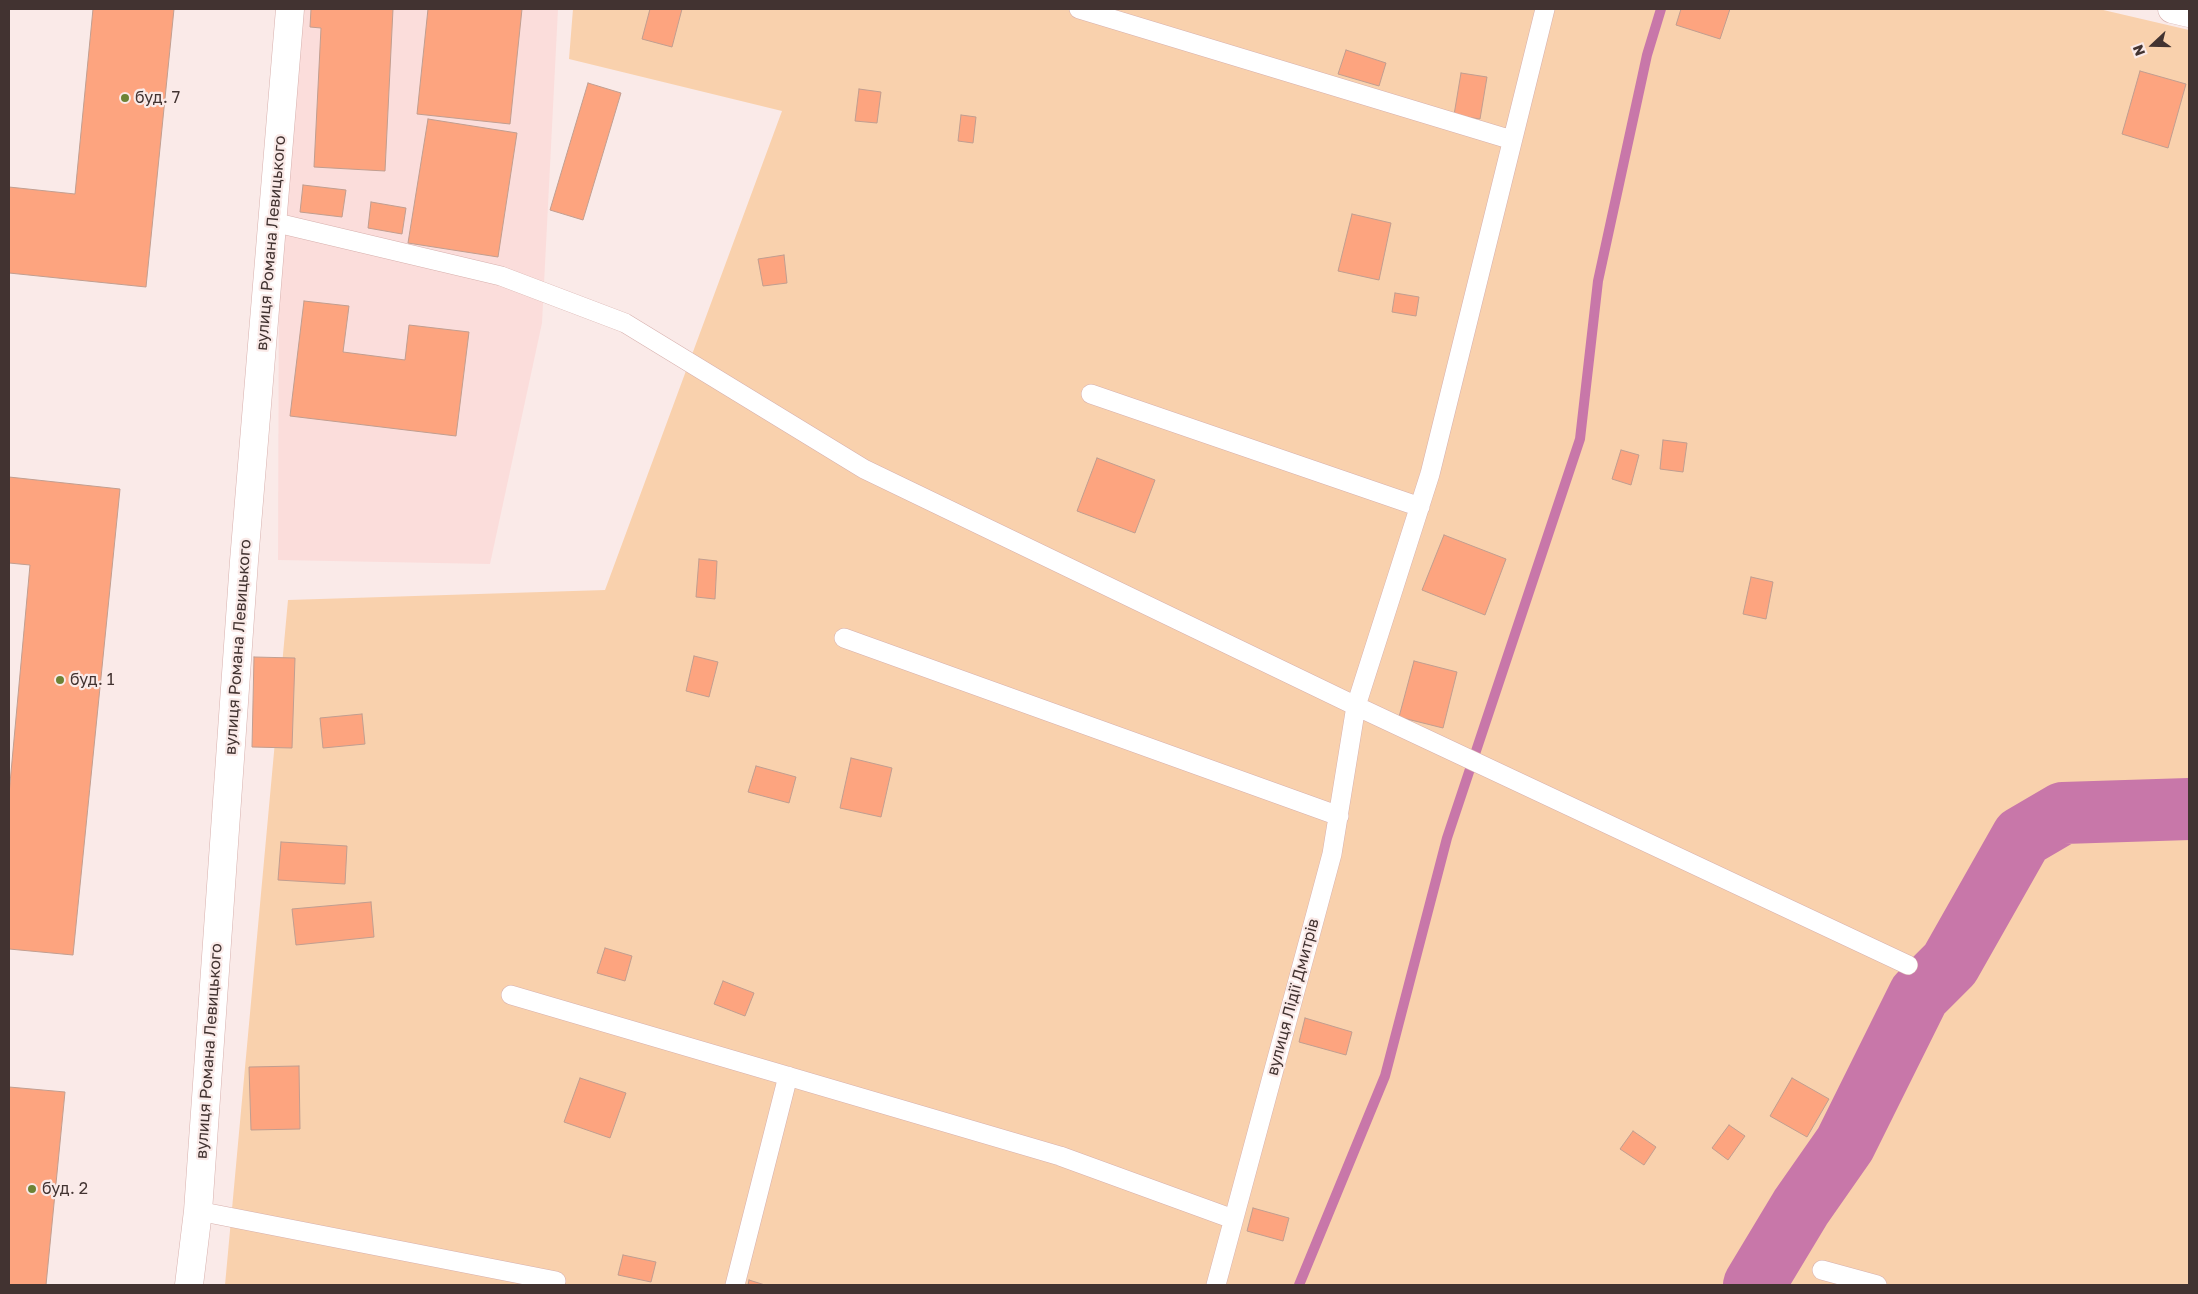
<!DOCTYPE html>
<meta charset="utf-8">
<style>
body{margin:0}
#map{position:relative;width:2198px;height:1294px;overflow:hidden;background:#faeae8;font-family:"Golos Text",sans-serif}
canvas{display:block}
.frame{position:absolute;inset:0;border:10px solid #423331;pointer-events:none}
.north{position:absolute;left:2128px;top:20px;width:50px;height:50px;-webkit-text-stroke:4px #faeae8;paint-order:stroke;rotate:249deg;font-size:14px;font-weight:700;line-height:20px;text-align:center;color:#423331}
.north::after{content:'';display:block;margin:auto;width:18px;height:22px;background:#423331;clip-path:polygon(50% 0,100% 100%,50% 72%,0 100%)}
</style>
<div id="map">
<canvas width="2198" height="1294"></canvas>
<div class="frame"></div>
<div class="north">N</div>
</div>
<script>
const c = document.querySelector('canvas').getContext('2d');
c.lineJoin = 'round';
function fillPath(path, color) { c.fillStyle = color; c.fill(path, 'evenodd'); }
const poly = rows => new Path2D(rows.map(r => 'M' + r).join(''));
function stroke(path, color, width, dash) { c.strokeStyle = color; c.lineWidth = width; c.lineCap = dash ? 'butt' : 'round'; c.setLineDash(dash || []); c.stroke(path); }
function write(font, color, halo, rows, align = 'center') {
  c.font = font + ' "Golos Text",sans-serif'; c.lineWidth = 4.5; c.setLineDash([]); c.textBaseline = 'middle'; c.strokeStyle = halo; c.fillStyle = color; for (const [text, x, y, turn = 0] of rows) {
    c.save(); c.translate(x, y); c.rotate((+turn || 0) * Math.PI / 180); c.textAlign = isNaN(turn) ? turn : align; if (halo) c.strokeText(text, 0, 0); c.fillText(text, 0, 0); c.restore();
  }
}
const built = poly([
 [300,9,558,9,542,323,490,564,278,560,279,248]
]);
const green = poly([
 [573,9,2099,9,2189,30,2189,1285,225,1285,288,600,605,590,782,111,569,59]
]);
const stream = poly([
 [1299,1285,1385,1076,1447,838,1580,439,1598,281,1647,55,1661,9]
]);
const river = poly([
 [1754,1285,1801,1207,1845,1144,1919,995,1950,964,2022,837,2063,813,2189,809]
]);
const building = poly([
 [93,9,174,9,146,287,9,273,9,187,75,194,93,9],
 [311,9,393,9,385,171,314,167,321,28,310,27,311,9],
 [428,9,522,9,510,124,417,114,428,9],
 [650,9,682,9,672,47,642,39,650,9],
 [1681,9,1730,9,1720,39,1676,25,1681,9],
 [1346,50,1386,63,1379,86,1338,74,1346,50],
 [2140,71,2186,84,2168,148,2122,134,2140,71],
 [1461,73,1487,77,1480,119,1454,115,1461,73],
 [588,83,621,93,583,220,550,210,588,83],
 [859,89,881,92,877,123,855,121,859,89],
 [961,115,976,117,973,143,958,141,961,115],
 [428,119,517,133,498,257,408,243,428,119],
 [303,185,346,190,342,217,300,212,303,185],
 [371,202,406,208,402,234,368,228,371,202],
 [1352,214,1391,223,1379,280,1338,271,1352,214],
 [784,255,787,283,763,286,758,259,784,255],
 [1395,293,1419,297,1416,316,1392,312,1395,293],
 [304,301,349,306,343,352,405,360,409,325,469,332,456,436,290,416,304,301],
 [1663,440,1687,443,1683,472,1660,469,1663,440],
 [1621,450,1639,455,1631,485,1612,479,1621,450],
 [1097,458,1155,480,1135,533,1077,511,1097,458],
 [9,477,120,489,73,955,9,949,9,794,30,565,9,563,9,477],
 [1444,535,1506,559,1485,615,1422,590,1444,535],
 [699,559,717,561,715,599,696,597,699,559],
 [1751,577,1773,582,1766,619,1743,614,1751,577],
 [694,656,718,662,709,697,686,691,694,656],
 [254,657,295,658,292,748,252,747,254,657],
 [1414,661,1457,672,1443,728,1399,717,1414,661],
 [362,714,365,744,323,748,320,718,362,714],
 [851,758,892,768,881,817,840,808,851,758],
 [756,766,796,777,789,803,748,792,756,766],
 [281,842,347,846,345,884,278,880,281,842],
 [371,902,374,937,296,945,292,909,371,902],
 [605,948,632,956,625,981,597,973,605,948],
 [723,981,754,993,745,1016,714,1004,723,981],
 [1305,1018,1352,1032,1346,1055,1299,1042,1305,1018],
 [299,1066,300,1129,251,1130,249,1067,299,1066],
 [580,1078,626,1093,610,1138,564,1122,580,1078],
 [1792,1078,1829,1099,1807,1137,1770,1116,1792,1078],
 [9,1087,65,1092,46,1285,9,1285,9,1087],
 [1729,1125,1745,1136,1728,1160,1712,1148,1729,1125],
 [1633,1131,1656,1147,1644,1165,1620,1149,1633,1131],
 [1253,1208,1289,1218,1283,1241,1247,1231,1253,1208],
 [623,1255,656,1262,651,1282,618,1275,623,1255],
 [749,1280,765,1285,748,1285,749,1280]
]);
const lane = poly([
 [1079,9,1512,140],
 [273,222,501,276,625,323,864,469,1356,706,1908,965],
 [1091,394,1420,507],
 [844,638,1339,816],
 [511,995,1060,1156,1233,1219],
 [198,1211,556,1281],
 [1822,1270,1877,1285],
 [735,1285,788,1076],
 [1216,1285,1332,854,1356,706,1430,474,1545,9]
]);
const street = poly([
 [2172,9,2189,13],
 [189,1285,198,1211,244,561,290,9]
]);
const markers = [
 [125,98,5,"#6d8335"],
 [60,680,5,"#6d8335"],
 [32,1189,5,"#6d8335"]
];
const poiNames = [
 ["буд. 7",135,98],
 ["буд. 1",70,680],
 ["буд. 2",42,1189]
];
const streetNames = [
 ["вулиця Романа Левицького",271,243,-85],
 ["вулиця Романа Левицького",238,647,-86],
 ["вулиця Лідії Дмитрів",1293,997,-75],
 ["вулиця Романа Левицького",209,1051,-86]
];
fillPath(built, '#fbdddb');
fillPath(green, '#f9d1ad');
stroke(stream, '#c877a9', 10);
stroke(river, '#c877a9', 62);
fillPath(building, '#fda47f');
stroke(building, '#c19e90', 1);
stroke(lane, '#d7b0ad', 20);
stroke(street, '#d7b0ad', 29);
stroke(lane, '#fff', 19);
stroke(street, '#fff', 28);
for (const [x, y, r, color] of markers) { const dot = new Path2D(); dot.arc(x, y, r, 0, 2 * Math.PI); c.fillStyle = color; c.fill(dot); stroke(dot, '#faeae8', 2); }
write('16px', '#423331', '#faeae8', poiNames, 'left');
write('16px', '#423331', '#faeae8', streetNames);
</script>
